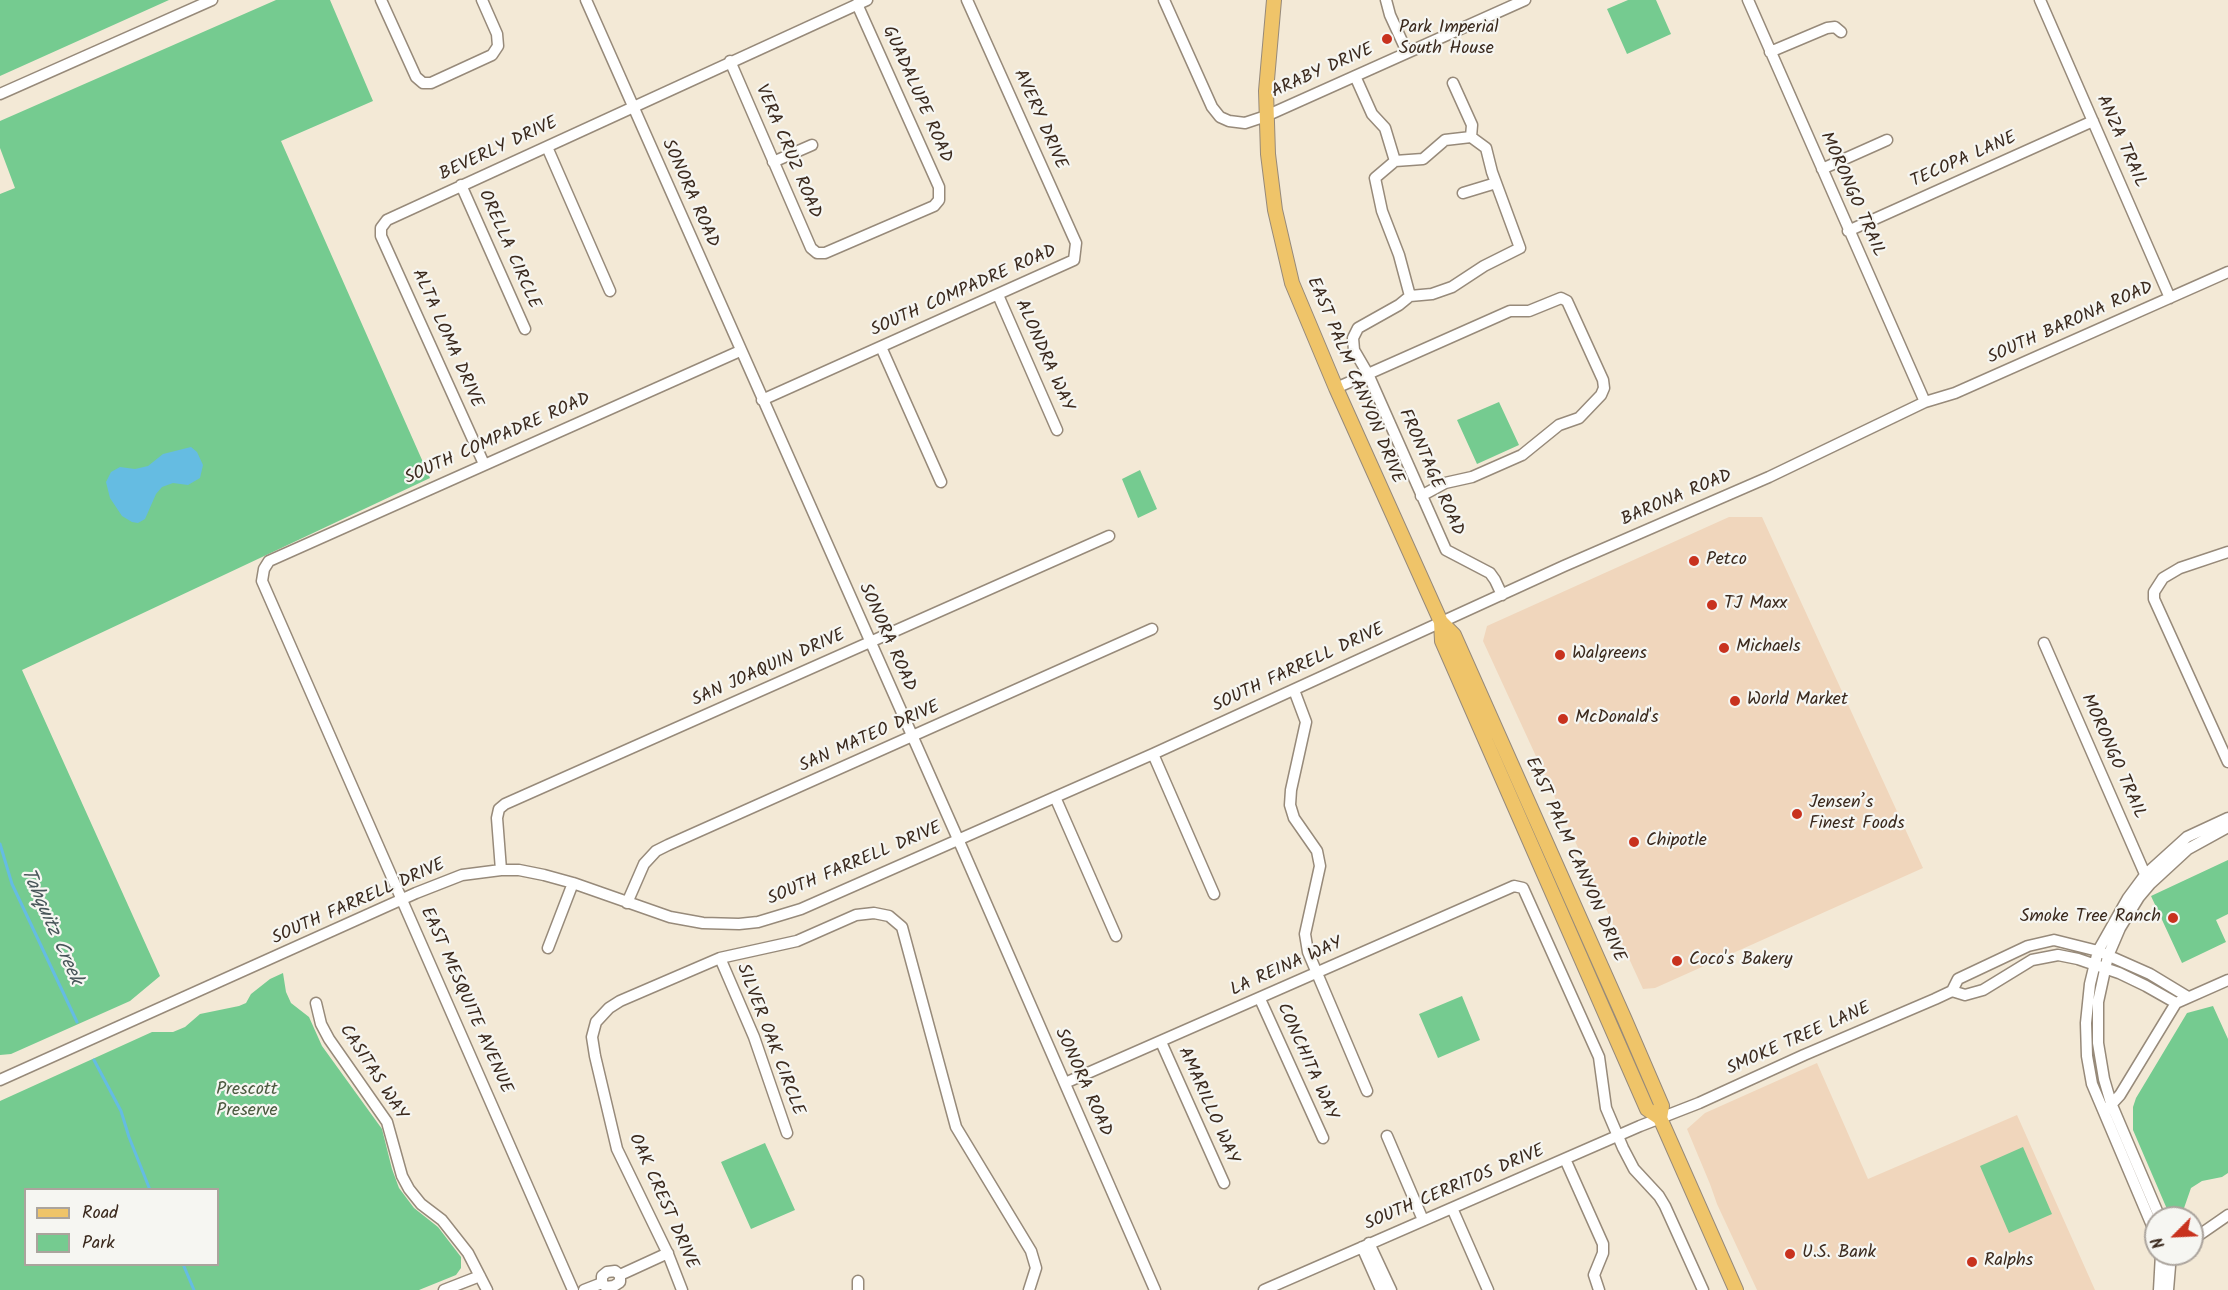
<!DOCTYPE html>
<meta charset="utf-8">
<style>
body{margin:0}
#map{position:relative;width:2228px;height:1290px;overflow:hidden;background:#f3e9d6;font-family:Kalam,sans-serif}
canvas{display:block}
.legend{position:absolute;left:24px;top:1188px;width:195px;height:78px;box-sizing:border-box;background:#f6f6f2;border:2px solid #aba49d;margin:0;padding:8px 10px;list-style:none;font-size:18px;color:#3b2a1e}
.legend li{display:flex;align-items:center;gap:12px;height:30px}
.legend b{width:30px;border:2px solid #aba49d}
.north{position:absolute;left:2144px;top:1206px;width:60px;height:60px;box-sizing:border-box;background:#f6f6f2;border:2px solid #aba49d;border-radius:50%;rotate:246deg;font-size:16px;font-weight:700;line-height:24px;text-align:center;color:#3b2a1e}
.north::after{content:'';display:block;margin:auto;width:21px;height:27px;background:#c8321e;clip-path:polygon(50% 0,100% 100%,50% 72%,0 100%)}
</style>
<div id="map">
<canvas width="2228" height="1290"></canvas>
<ul class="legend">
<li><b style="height:8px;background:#efc469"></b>Road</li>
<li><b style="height:16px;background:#75cb90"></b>Park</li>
</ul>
<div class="north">N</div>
</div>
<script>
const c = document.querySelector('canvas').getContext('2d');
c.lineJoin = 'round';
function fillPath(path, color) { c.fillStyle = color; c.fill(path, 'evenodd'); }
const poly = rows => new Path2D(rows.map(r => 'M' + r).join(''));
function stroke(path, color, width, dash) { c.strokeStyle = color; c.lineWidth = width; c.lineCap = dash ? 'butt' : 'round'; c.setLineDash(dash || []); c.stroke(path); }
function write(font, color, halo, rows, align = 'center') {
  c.font = font + ' Kalam,sans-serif'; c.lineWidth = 4.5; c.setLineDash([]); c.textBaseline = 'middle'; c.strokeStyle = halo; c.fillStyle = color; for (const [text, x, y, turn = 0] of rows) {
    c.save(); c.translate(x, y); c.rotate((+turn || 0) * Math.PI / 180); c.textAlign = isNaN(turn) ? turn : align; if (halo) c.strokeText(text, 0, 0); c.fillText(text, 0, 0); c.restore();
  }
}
const built = poly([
 [1729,517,1762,517,1923,868,1655,988,1643,989,1483,641,1487,626],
 [1817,1063,1868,1179,2017,1115,2095,1290,1757,1290,1717,1204,1710,1184,1687,1129,1705,1113]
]);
const green = poly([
 [0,0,169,0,0,76],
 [276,0,330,0,373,101,281,141,430,478,22,670,160,976,130,1001,11,1054,0,1055,0,194,15,188,0,148,0,121],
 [1628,0,1656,0,1671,34,1627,54,1607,9],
 [1499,402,1519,445,1477,464,1457,420],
 [1140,470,1157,509,1138,518,1122,479],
 [2228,860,2228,914,2216,920,2226,942,2182,963,2151,896],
 [283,973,286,992,291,1003,309,1017,322,1046,382,1129,392,1169,399,1188,414,1208,438,1227,461,1257,461,1268,456,1275,419,1290,0,1290,0,1101,152,1032,173,1032,185,1027,200,1014,239,1006,246,1003,251,994,270,979],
 [26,1190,218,1190,218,1264,26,1264],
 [1462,996,1480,1040,1438,1058,1419,1014],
 [2213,1006,2228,1039,2228,1173,2222,1177,2202,1181,2191,1188,2183,1211,2170,1216,2133,1130,2133,1107,2136,1098,2187,1013],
 [765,1143,795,1210,751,1229,721,1162],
 [2023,1147,2052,1214,2009,1233,1980,1166]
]);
const water = poly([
 [191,447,197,452,203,465,200,478,188,485,173,483,162,487,156,494,145,519,138,523,132,522,122,516,110,498,106,482,111,472,120,467,135,469,148,466,163,454]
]);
const stream = poly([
 [0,844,12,884,77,1022],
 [94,1060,121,1111,129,1137,150,1190],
 [183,1264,194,1290]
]);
const minor = poly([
 [381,0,416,77,423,83,431,83,492,55,498,46,497,34,482,0],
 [586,0,958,839,1155,1290],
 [1164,0,1212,107,1220,117,1229,121,1245,123,1266,116,1525,0],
 [1386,0,1390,15,1407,52],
 [1748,0,1925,402],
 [2040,0,2170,298],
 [1770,52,1827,28,1835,27,1841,32],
 [730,61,811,248,817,253,825,253,934,206,939,200,939,187,857,4],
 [1355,76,1372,114,1385,128,1395,161],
 [1453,83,1472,125,1471,137],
 [0,94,212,0],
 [1471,137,1486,148,1492,172,1520,248,1484,266,1452,287,1432,294,1410,296,1399,255,1382,211,1375,178,1395,161,1423,159,1445,140,1471,137],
 [547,147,610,291],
 [773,162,812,145],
 [1822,169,1887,140],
 [461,185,525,329],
 [1463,193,1496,183],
 [1848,231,2093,121],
 [998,295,1057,430],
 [1410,296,1399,305,1358,328,1353,338,1354,350,1368,374,1510,311,1529,311,1561,298,1567,301,1603,380,1604,388,1601,395,1579,418,1559,425,1522,455,1472,477,1445,483,1421,496],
 [881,347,941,482],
 [1336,388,1368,374,1446,550,1490,573,1495,580,1502,595],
 [762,400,1074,260,1076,243,967,0],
 [484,464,381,236,381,228,387,220,867,0],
 [2228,552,2180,568,2163,578,2154,592,2154,599,2228,762],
 [2044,643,2148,881],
 [1294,690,1306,722,1291,790,1290,805,1294,818,1317,851,1320,866,1305,934,1308,952,1367,1091],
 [1153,754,1214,894],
 [1055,797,1116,936],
 [501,870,497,818,499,809,505,804,1109,536],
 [627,903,644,864,656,851,668,845,1152,629],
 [548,948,573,883],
 [720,958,754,1037,787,1133],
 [1952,991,1965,995,1983,990,2032,960,2058,955,2078,959,2119,973,2146,986,2176,1003],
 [1260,999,1323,1138],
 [316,1003,321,1024,329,1039,387,1122,402,1176,409,1189,421,1204,442,1220,468,1253,487,1290],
 [1161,1042,1224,1183],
 [0,1080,416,893,462,875,501,870,519,870,544,875,573,883,670,917,703,923,739,924,758,922,801,909,1153,754,1564,566,1769,477,1925,402,1955,393,2228,272],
 [1065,1083,1514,886,1523,888,1599,1057,1606,1108,1623,1148,1634,1169,1659,1196,1665,1206,1703,1290],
 [2108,1108,2120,1095,2176,1003,2228,980],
 [1387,1136,1423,1220],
 [1565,1159,1603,1244,1603,1253,1594,1275,1599,1290],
 [1452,1208,1488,1290],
 [2160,1218,2111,1103,2104,1079,2098,1043,2098,1002,2108,956,2120,928,2139,897,2150,884,2188,849,2228,827],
 [2156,1235,2092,1084,2087,1056,2086,1023,2090,984,2098,951,2128,898,2145,875,2187,837,2228,818],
 [2192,1240,2228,1215],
 [1369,1243,1391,1290],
 [1362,1247,1381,1290],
 [620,1275,620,1282,614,1286,606,1287,602,1283,602,1276,607,1272,615,1271,620,1275,668,1253],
 [858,1281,858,1290],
 [444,1290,480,1276],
 [573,1290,262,581,264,569,269,561,740,351],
 [584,1290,602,1283],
 [682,1290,668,1254,617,1149,595,1056,592,1037,596,1022,609,1008,620,1001,720,958,797,941,856,915,874,913,889,916,902,927,956,1127,1031,1251,1036,1268,1029,1290],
 [1264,1290,1640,1126,1699,1103,1804,1055,1935,999,1952,991,1958,979,2028,946,2054,940,2098,951,2150,974,2188,997],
 [2159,1290,2161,1254],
 [2168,1290,2171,1254]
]);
const major = poly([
 [1274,0,1266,91,1268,154,1275,210,1292,283,1336,388,1441,622,1442,641,1647,1109,1660,1118,1736,1290],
 [1441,622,1454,635,1625,1020,1662,1106,1660,1118]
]);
const markers = [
 [1387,39,6,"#c8321e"],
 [1694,561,6,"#c8321e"],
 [1712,605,6,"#c8321e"],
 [1724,648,6,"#c8321e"],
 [1560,655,6,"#c8321e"],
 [1735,701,6,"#c8321e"],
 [1563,719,6,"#c8321e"],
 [1797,814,6,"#c8321e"],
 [1634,842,6,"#c8321e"],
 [2173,918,6,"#c8321e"],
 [1677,961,6,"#c8321e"],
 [1790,1254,6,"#c8321e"],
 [1972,1262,6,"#c8321e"]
];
const poiNames = [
 ["Park Imperial",1399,29],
 ["South House",1399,50],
 ["Petco",1706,561],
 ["TJ Maxx",1724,605],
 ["Michaels",1736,648],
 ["Walgreens",1572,655],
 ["World Market",1747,701],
 ["McDonald's",1575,719],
 ["Jensen’s",1809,804],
 ["Finest Foods",1809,825],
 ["Chipotle",1646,842],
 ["Smoke Tree Ranch",2161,918,"right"],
 ["Coco's Bakery",1689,961],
 ["U.S. Bank",1802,1254],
 ["Ralphs",1984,1262]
];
const streetNames = [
 ["ARABY DRIVE",1323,72,-24],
 ["GUADALUPE ROAD",916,95,66],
 ["AVERY DRIVE",1039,120,66],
 ["ANZA TRAIL",2120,142,66],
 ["BEVERLY DRIVE",499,150,-25],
 ["VERA CRUZ ROAD",787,152,67],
 ["TECOPA LANE",1964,161,-24],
 ["SONORA ROAD",689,194,66],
 ["MORONGO TRAIL",1851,195,66],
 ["ORELLA CIRCLE",508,250,66],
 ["SOUTH COMPADRE ROAD",964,292,-24],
 ["SOUTH BARONA ROAD",2071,324,-24],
 ["ALTA LOMA DRIVE",446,339,66],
 ["ALONDRA WAY",1043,356,66],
 ["EAST PALM CANYON DRIVE",1354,381,67],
 ["SOUTH COMPADRE ROAD",498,440,-24],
 ["FRONTAGE ROAD",1430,473,66],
 ["BARONA ROAD",1677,499,-23],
 ["SONORA ROAD",886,638,66],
 ["SAN JOAQUIN DRIVE",769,669,-24],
 ["SOUTH FARRELL DRIVE",1299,669,-25],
 ["SAN MATEO DRIVE",870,738,-24],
 ["MORONGO TRAIL",2112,757,66],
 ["EAST PALM CANYON DRIVE",1574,860,66],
 ["SOUTH FARRELL DRIVE",855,865,-23],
 ["SOUTH FARRELL DRIVE",359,903,-24],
 ["LA REINA WAY",1287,968,-24],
 ["EAST MESQUITE AVENUE",465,1001,66],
 ["SILVER OAK CIRCLE",769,1040,69],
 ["SMOKE TREE LANE",1799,1040,-24],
 ["CONCHITA WAY",1306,1062,66],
 ["CASITAS WAY",372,1073,57],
 ["SONORA ROAD",1082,1083,66],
 ["AMARILLO WAY",1207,1106,66],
 ["SOUTH CERRITOS DRIVE",1455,1189,-23],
 ["OAK CREST DRIVE",662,1202,66]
];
const parkNames = [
 ["Prescott",247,1091],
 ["Preserve",247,1112]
];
const waterNames = [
 ["Tahquitz Creek",50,927,66]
];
fillPath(built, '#f0d6bc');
fillPath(green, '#75cb90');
fillPath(water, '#65bce2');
stroke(stream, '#65bce2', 3);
stroke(minor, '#978a7a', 13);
stroke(major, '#978a7a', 16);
stroke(minor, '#fff', 10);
stroke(major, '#efc469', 14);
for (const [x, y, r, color] of markers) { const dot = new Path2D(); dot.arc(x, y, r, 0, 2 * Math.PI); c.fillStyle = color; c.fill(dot); stroke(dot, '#f6f6f2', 2); }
write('18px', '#3b2a1e', '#f6f6f2', poiNames, 'left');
write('18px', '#3b2a1e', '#f6f6f2', streetNames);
write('18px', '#4c5a40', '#f6f6f2', parkNames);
write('italic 20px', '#485659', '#f6f6f2', waterNames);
</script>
